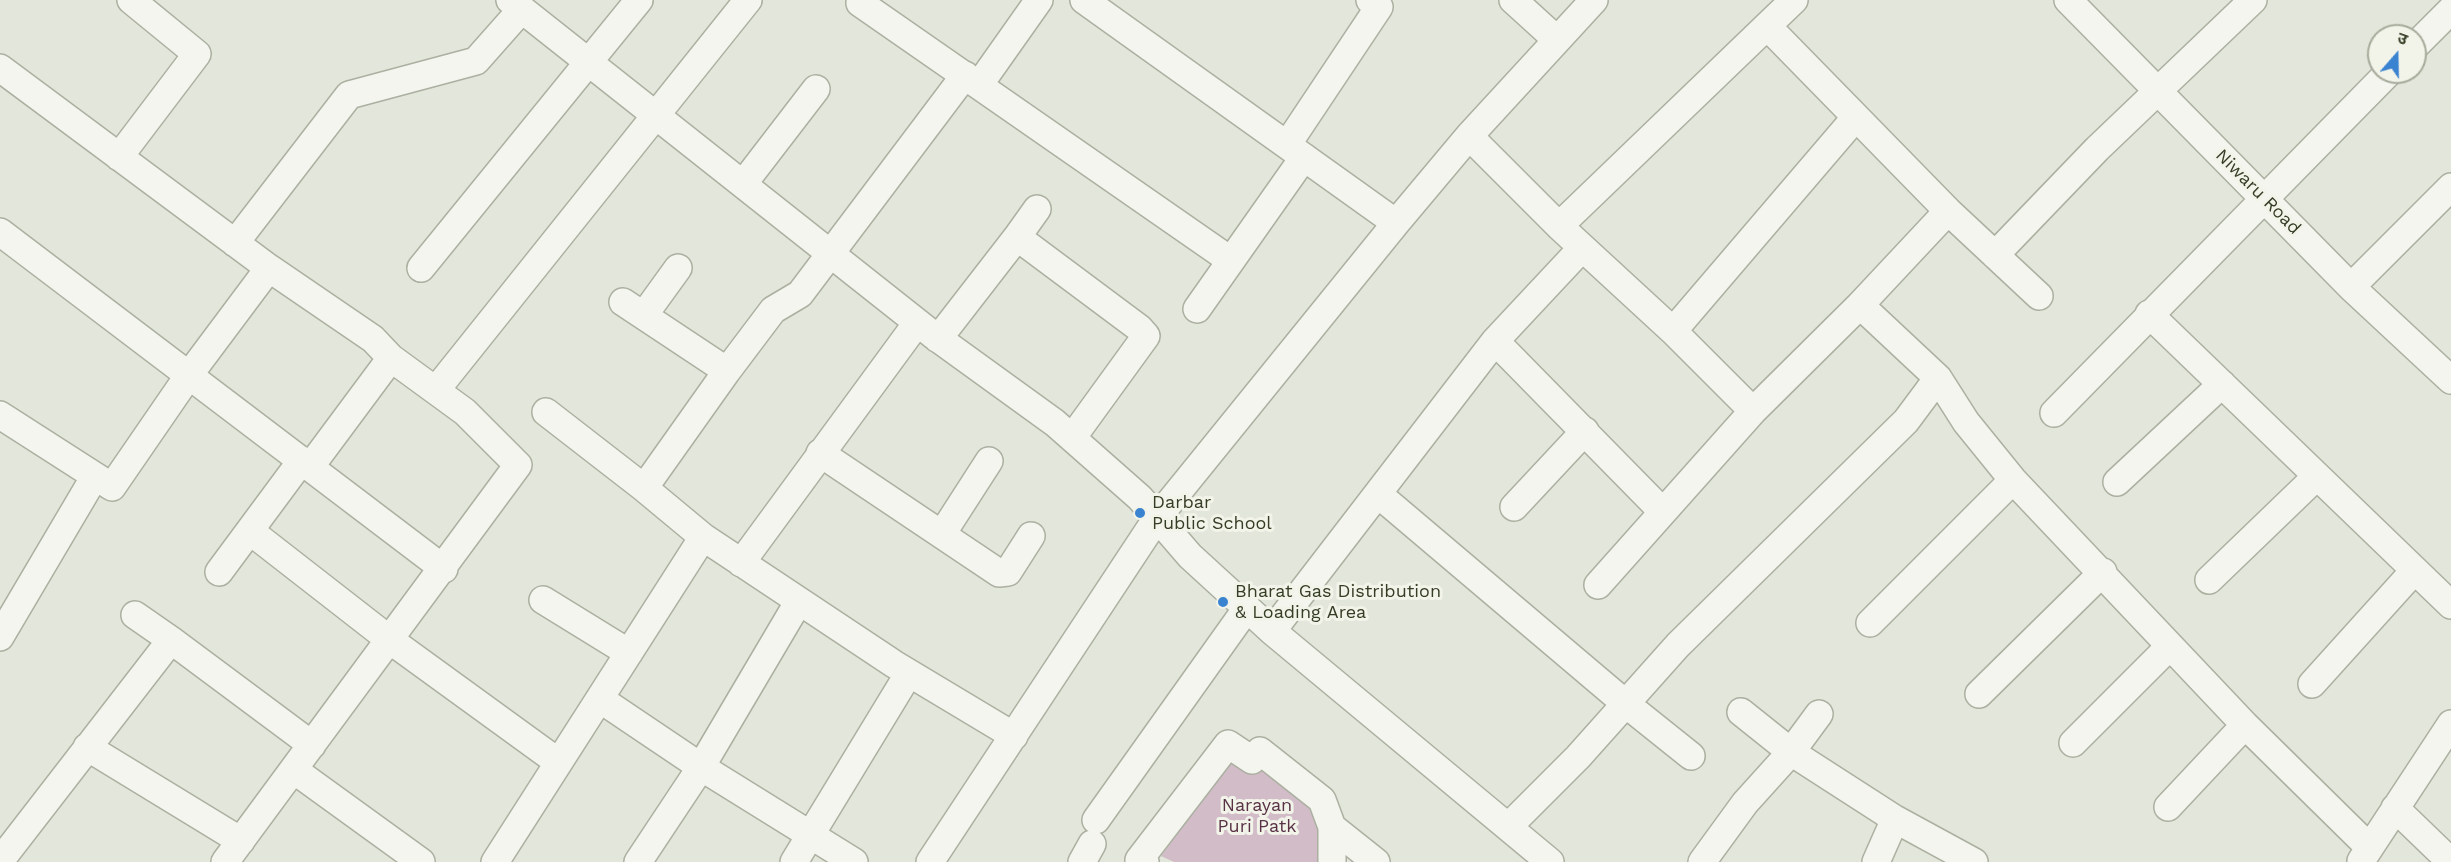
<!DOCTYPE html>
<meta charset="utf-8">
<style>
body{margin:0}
#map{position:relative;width:2451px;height:862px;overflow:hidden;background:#e3e6db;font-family:"Work Sans","Noto Sans Devanagari",sans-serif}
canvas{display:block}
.north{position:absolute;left:2367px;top:24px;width:60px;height:60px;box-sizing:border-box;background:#f2f4ea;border:2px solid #a6ab9b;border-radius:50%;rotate:20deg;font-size:16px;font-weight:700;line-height:24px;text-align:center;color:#353d25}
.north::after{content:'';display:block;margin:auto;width:21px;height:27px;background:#3a83d1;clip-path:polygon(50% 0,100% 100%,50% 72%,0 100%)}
</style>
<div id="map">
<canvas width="2451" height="862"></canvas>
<div class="north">उ</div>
</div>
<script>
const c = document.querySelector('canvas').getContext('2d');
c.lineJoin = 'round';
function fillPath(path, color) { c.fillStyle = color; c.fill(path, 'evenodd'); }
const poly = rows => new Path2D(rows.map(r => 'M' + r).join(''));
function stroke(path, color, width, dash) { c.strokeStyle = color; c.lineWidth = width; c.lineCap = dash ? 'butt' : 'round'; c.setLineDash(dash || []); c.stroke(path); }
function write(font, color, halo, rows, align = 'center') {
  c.font = font + ' "Work Sans",sans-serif'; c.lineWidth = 6; c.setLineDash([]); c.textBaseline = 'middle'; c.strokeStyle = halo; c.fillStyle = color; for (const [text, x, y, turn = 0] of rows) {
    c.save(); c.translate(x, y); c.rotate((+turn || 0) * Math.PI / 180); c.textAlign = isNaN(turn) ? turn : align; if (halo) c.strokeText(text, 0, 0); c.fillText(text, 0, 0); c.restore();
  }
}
const green = poly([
 [1234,756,1263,759,1318,805,1327,862,1174,862,1161,856]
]);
const minor = poly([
 [510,0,932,334,1055,423,1140,498,1190,556,1272,631,1550,862],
 [1084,0,1396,223],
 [1513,0,1557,40],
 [2068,0,2351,287,2451,380],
 [860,3,1230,260],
 [1767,26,1948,211,2039,296],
 [2415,46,2451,10],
 [0,68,269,268,373,339,391,358,465,412,518,465,225,862],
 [979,85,1039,0],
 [1469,136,1559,226,1673,331,1753,411],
 [1287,145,1379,7,1370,0],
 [119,157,197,54,131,0],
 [743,184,816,89],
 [1559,226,1794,0],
 [0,232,444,569],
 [1017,237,1037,209],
 [235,243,349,95,476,61,522,9],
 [1995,255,2097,149,2253,0],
 [421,268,639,0],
 [2351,287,2451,187],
 [1860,305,1938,378,1966,422,2013,480,2245,725,2369,847],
 [1197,309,1304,157],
 [2149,314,2451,605],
 [644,315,678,268],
 [1673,331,1856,117],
 [938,339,1017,237,1139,328,1146,336,1072,438],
 [1495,341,1662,511],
 [727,371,773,310,800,294,965,75],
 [436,390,748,0],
 [546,412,644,488],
 [2054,413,2389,72],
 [0,415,95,476,0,637],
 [820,453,999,573,1008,572,1031,536],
 [310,467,391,358],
 [95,476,112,487,189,375,269,268],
 [2117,482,2222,384],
 [1378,494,1626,704,1691,756],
 [1514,507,1585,431],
 [250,531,390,640,558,762],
 [942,534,989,461],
 [703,537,894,664,1014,736],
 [741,563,917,323],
 [219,572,302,460],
 [2209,580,2317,476],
 [1598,585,1753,411,1860,305,1948,211],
 [543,600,629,653],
 [135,615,171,640],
 [1870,623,2013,480],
 [1272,631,1495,341,1582,248],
 [2312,684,2414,571],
 [1979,694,2103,572],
 [600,699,701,767,854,862],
 [1741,712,1791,752,1895,819,1974,862],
 [2073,743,2170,646],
 [87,747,241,841],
 [294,770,421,862],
 [2168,807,2245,725],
 [2395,808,2451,862],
 [1096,820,1247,608],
 [1332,827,1376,862],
 [1508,827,1578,757,1678,645,1906,421,1938,378],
 [0,861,171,640,312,745],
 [2361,861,2451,724],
 [495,862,703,537,644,488,727,371,623,302],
 [638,862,701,767,799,601],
 [794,862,909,673],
 [930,862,1157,518,1396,223,1469,136,1594,0],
 [1082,862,1092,844],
 [1145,862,1139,860,1228,744,1252,760,1260,751,1322,800,1332,827,1332,862],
 [1702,862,1745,803,1791,752,1819,714],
 [1876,862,1895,819]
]);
const markers = [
 [1140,513,6,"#3a83d1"],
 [1223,602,6,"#3a83d1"]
];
const streetNames = [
 ["Niwaru Road",2258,192,45]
];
const poiNames = [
 ["Darbar",1152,503],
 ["Public School",1152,524],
 ["Bharat Gas Distribution",1235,592],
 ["& Loading Area",1235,613]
];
const parkNames = [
 ["Narayan",1257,806],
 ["Puri Patk",1257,827]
];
fillPath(green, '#d1bcc8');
stroke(minor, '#abb0a1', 30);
stroke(minor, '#f3f5ee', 27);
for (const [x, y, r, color] of markers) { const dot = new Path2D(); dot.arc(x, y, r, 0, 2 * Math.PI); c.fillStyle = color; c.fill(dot); stroke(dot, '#f2f4ea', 2); }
write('18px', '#353d25', '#f2f4ea', streetNames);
write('18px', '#353d25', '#f2f4ea', poiNames, 'left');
write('18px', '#593246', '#f2f4ea', parkNames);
</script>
